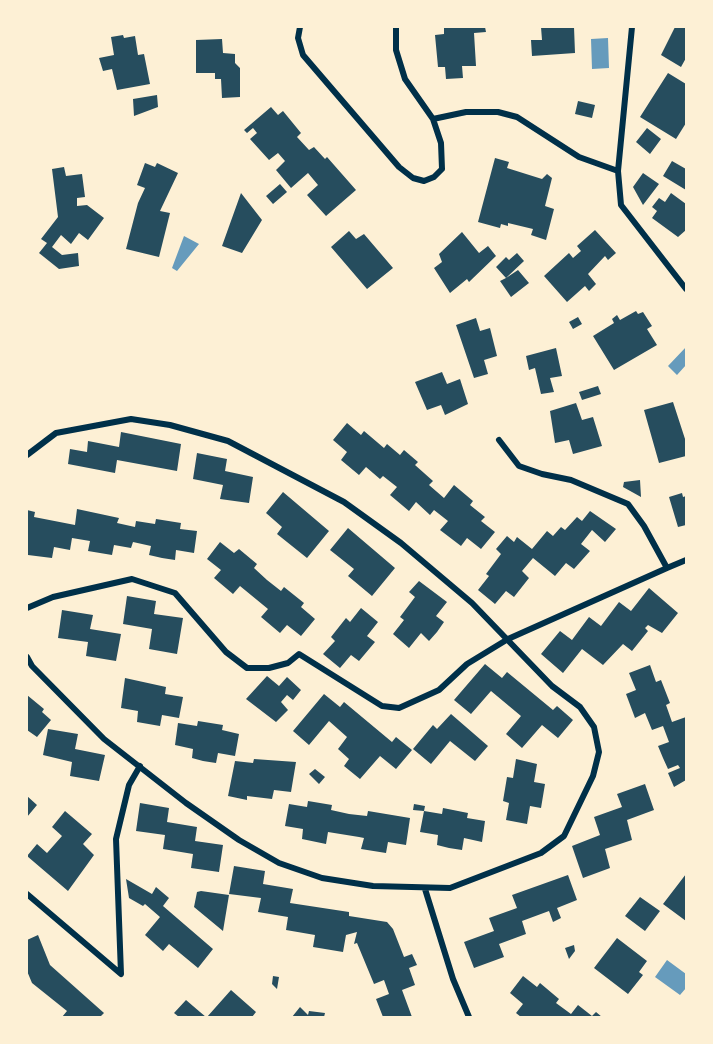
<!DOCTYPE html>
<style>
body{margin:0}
#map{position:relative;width:713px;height:1044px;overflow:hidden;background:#fdf0d5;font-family:"Source Sans 3",sans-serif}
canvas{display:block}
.frame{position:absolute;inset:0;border:28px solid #fdf0d5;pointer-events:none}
</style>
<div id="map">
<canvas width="713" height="1044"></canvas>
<div class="frame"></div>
</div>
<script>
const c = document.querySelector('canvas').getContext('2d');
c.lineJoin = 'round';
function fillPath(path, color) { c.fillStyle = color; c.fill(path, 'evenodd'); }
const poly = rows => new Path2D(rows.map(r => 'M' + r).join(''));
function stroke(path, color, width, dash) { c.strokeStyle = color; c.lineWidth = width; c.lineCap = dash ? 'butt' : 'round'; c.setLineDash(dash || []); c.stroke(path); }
const water = poly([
 [608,38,609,68,592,69,591,39],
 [184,236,199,244,177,271,172,268],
 [686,347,686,365,677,375,668,366],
 [667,960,686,974,686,988,680,995,655,977]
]);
const building = poly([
 [444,27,485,27,486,32,474,33,476,66,462,66,463,78,446,79,445,67,438,67,435,35,444,34],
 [541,27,574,27,575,53,532,56,531,40,542,40],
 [675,27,686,27,686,58,681,67,661,55],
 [123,35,124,38,135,36,138,55,144,54,150,84,117,90,112,69,103,71,99,58,114,55,111,37],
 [222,39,223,53,235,54,235,63,240,68,240,97,222,98,221,79,215,79,215,73,196,73,196,40],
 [668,73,686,84,686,123,676,139,640,117],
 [157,95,158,107,134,116,133,99],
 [578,101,595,105,592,118,575,114],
 [271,107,278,115,283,111,301,133,297,137,309,150,314,147,325,159,327,157,356,190,326,216,307,195,318,185,308,173,291,188,276,170,285,161,278,153,269,160,250,139,257,133,253,128,247,133,244,130],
 [647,128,661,139,650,154,636,142],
 [495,158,509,162,507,168,542,179,547,174,552,178,545,206,554,209,546,240,531,235,533,229,508,223,508,226,501,224,500,228,478,222],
 [672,161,686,169,686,190,663,176],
 [145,163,155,167,157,163,178,173,160,211,170,213,159,257,126,249,138,203,145,188,137,185],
 [64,167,66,176,82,174,85,197,77,198,77,206,87,205,104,218,88,240,79,233,71,244,61,235,52,247,62,255,78,253,79,266,59,269,39,253,47,243,41,239,58,217,52,169],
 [643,173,659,184,643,205,633,187],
 [280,184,287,192,273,204,266,196],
 [241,193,262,220,242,253,222,246],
 [671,193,686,204,686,230,678,237,652,218,657,211,652,207,659,198,665,202],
 [595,230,616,253,608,260,605,256,588,274,596,284,589,291,585,286,567,302,544,276,569,253,573,258,581,251,577,246],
 [349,231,356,239,364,234,393,268,367,289,331,247],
 [462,232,479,253,488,246,496,256,469,282,467,279,450,293,434,268,442,262,439,254],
 [517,253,524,261,506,278,518,270,529,283,511,297,500,281,506,278,496,267,506,257,509,260],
 [636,311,638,314,643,312,652,326,647,329,657,345,614,370,593,336,614,323,612,319,617,315,620,320],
 [578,317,582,324,573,329,569,322],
 [476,318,480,331,490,328,497,356,484,360,488,374,474,378,456,325],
 [556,348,562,376,550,378,554,392,541,394,535,368,529,370,526,356],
 [442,372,447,384,460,379,468,404,445,415,441,405,427,410,415,382],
 [598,386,601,394,582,400,579,392],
 [673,402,686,442,686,456,659,463,644,410],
 [576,403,582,420,593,417,602,446,573,454,569,440,555,443,550,411],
 [347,423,361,435,364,431,384,448,387,444,400,455,404,450,418,462,415,465,433,481,429,485,444,498,454,485,473,501,470,505,485,517,481,521,495,532,481,549,467,538,461,546,440,530,448,521,434,510,430,515,416,502,409,511,390,495,397,487,383,476,380,479,366,467,359,475,341,460,347,452,333,440],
 [121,432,181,444,177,471,117,460,115,473,68,464,70,449,87,452,88,441,119,447],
 [197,453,227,459,225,471,253,477,249,503,220,499,223,485,193,479],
 [640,480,641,497,623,487,624,482],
 [283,492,329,531,307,558,277,534,282,527,266,513],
 [682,493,683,497,686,496,686,525,678,527,669,497],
 [77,509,119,518,117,523,135,527,136,521,155,524,156,519,181,523,180,529,197,531,194,553,176,550,175,560,162,558,149,555,151,546,133,542,131,548,114,545,112,555,88,551,90,541,72,538,70,550,54,547,52,558,28,555,27,510,35,512,34,517,75,525],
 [590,511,616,529,605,542,592,530,581,544,590,551,574,569,566,563,555,576,533,558,522,571,529,578,514,597,506,591,495,604,478,590,489,576,486,574,501,554,496,549,507,536,514,542,517,537,532,549,547,531,553,536,561,527,565,530,577,517,582,521],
 [348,528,395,568,372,596,348,576,354,569,330,550],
 [220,542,234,553,239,549,257,564,254,568,267,580,281,591,284,587,304,603,301,607,315,619,301,636,287,625,280,633,261,617,268,609,240,586,233,594,214,578,221,570,207,559],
 [419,581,447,602,436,616,444,622,437,632,429,641,421,633,409,648,393,634,404,620,400,617,415,597,409,592],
 [649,588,678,613,662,633,648,625,645,628,648,631,632,651,623,644,603,665,582,649,563,673,541,654,560,631,572,640,589,617,601,626,619,602,631,611],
 [127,596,156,601,154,614,183,618,177,654,149,649,152,629,123,624],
 [361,608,378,622,367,636,375,642,359,661,351,655,340,668,323,654,335,641,331,637,346,618,350,622],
 [62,610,93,615,90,629,121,634,116,661,86,656,88,642,58,638],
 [485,664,502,678,507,672,553,710,557,706,573,720,558,738,542,725,522,748,506,734,521,716,491,691,471,714,454,700],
 [650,665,656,682,661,680,670,703,666,705,672,722,686,717,686,780,674,787,668,773,680,768,678,765,668,769,663,758,658,746,669,742,663,726,652,730,645,713,635,718,626,694,636,690,629,673],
 [267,676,279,686,287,677,301,690,293,700,287,695,281,702,288,710,276,722,246,699],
 [125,678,166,687,165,694,183,697,179,718,162,715,160,726,137,722,138,711,121,708],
 [324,694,340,707,344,702,392,742,396,737,412,750,396,769,380,756,360,779,344,766,349,759,338,749,347,737,329,721,309,745,293,731],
 [27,695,44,709,42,712,51,720,37,737,27,730],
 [451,714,488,746,475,761,450,741,431,764,413,749,433,725,437,729],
 [198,721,223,725,222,730,239,734,235,756,218,753,216,763,203,761,192,758,193,749,175,745,178,723,197,726],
 [48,729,78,734,75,749,105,755,99,781,70,776,72,762,43,755],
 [254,759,296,762,291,792,274,790,272,799,247,796,247,800,228,796,235,761,253,763],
 [516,759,537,764,534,782,545,784,541,808,530,806,527,824,506,820,509,803,503,801,507,777,513,778],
 [315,769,325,777,319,784,309,774],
 [645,784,654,810,627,820,632,840,605,849,610,868,583,878,572,846,600,835,594,817,622,807,617,794],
 [27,796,37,805,27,817],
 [308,801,332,805,331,810,349,814,367,816,368,811,410,818,406,845,388,842,386,853,361,849,364,838,359,837,328,832,326,844,302,839,303,829,285,826,289,804,307,807],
 [140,803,169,808,167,822,197,827,195,841,223,845,219,872,191,868,193,854,163,849,165,835,136,831],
 [414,804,425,806,424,811,413,810],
 [443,808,468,813,467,818,485,821,482,842,464,838,462,850,449,848,437,845,438,835,420,832,424,811,442,814],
 [65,811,92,834,83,844,94,855,68,891,27,856,37,844,47,853,62,836,52,827],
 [234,866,265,871,263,884,293,889,290,903,349,912,349,916,387,922,393,929,404,957,412,954,417,965,409,968,415,985,402,990,412,1017,383,1017,376,999,389,994,384,980,374,984,357,943,354,944,357,932,346,935,343,952,313,947,315,935,286,930,288,917,258,912,261,898,229,894],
 [686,874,686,921,663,904],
 [568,875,577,900,557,908,561,918,553,922,549,911,522,921,526,934,499,944,504,957,474,968,464,942,494,931,489,918,517,908,512,895],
 [126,879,152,894,156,887,169,898,163,906,213,949,198,968,169,944,163,951,145,935,160,917,145,904,143,906,129,898],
 [201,891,229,895,223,931,194,907,197,892],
 [640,897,660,911,645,931,625,916],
 [38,935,50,965,104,1013,100,1017,62,1017,67,1011,32,983,27,971,27,940],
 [617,938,647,961,639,972,643,975,628,994,594,968],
 [574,945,575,951,569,959,565,948],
 [273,976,279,977,277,989,272,984],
 [523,976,537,987,540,983,559,999,556,1003,571,1014,578,1005,592,1016,596,1012,602,1017,521,1017,516,1013,523,1004,510,993],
 [231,990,256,1012,252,1017,207,1017],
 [186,1000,200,1012,206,1017,179,1017,174,1013],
 [300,1007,308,1015,309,1011,325,1013,324,1017,292,1017]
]);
const minor = poly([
 [300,27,298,38,303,55,399,167,413,178,424,181,434,177,442,169,441,143,433,119,405,79,396,50,396,27],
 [632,27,618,171,621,205,686,289],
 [433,119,466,112,498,112,517,117,579,157,618,171],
 [499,440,519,466,542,474,571,480,628,504,644,526,667,568,686,560],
 [27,455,56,433,131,419,170,425,228,441,344,502,401,543,472,603,552,686,580,707,594,727,599,752,593,776,564,836,541,853,450,888,373,886,322,878,279,863,239,840,186,803,104,739,32,666,27,657],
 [27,608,53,597,132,579,175,593,226,652,247,668,269,668,288,663,299,654,382,706,399,708,439,690,467,664,508,639,667,568],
 [425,889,453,979,469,1017],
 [27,894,121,974,116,839,129,785,140,766]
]);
fillPath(water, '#669bbc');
fillPath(building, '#264d5e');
stroke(minor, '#003049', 6);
</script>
